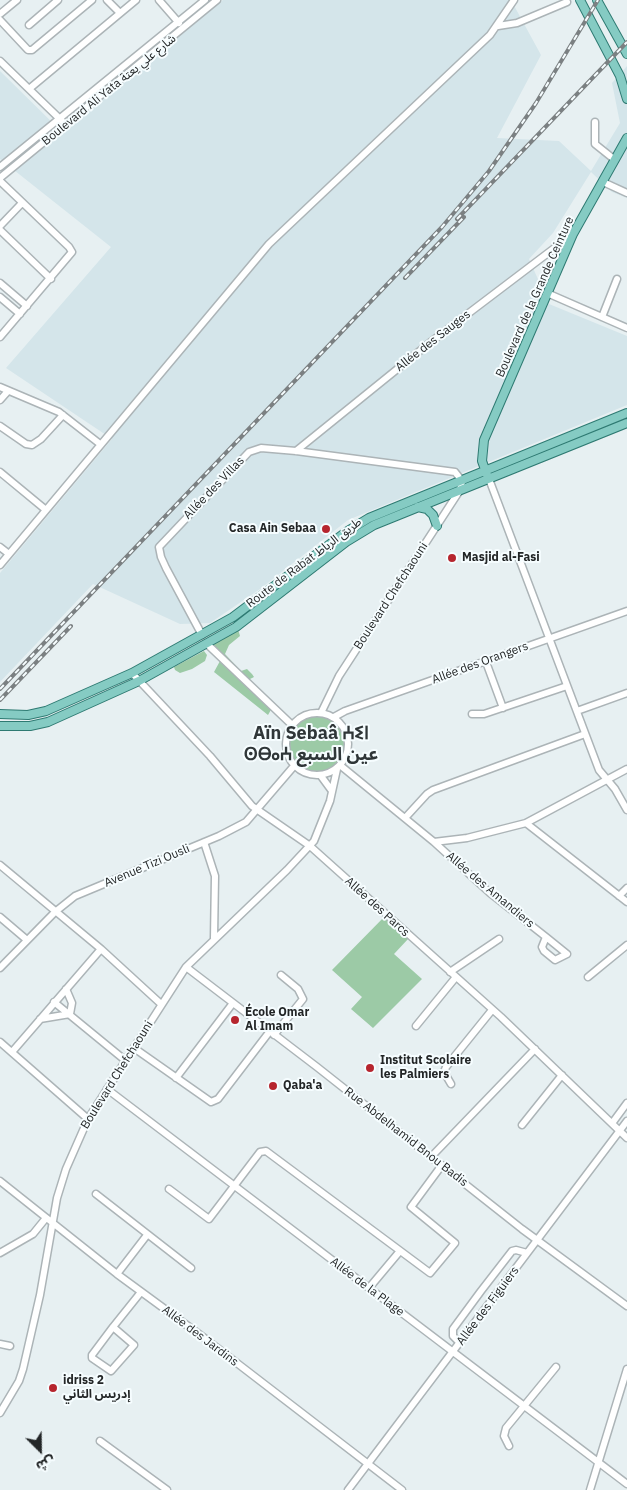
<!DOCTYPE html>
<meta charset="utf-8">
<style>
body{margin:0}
#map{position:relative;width:627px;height:1490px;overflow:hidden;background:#e7f0f2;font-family:"IBM Plex Sans","Noto Sans Arabic",sans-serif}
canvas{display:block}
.north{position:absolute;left:15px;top:1425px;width:50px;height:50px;-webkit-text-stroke:4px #f6fdff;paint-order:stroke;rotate:157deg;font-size:14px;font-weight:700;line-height:20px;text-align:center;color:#232627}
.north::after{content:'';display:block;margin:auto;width:18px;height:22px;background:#232627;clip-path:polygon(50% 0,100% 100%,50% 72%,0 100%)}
</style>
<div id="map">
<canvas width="627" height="1490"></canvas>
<div class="north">ش</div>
</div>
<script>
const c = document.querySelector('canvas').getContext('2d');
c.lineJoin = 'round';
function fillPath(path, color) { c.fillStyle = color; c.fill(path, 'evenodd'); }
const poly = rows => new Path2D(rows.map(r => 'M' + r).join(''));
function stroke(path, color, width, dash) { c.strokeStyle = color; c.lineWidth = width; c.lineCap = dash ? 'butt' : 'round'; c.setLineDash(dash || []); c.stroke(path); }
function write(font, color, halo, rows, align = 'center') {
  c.font = font + ' "IBM Plex Sans","Noto Sans Arabic","Noto Sans Tifinagh",sans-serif'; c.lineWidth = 4; c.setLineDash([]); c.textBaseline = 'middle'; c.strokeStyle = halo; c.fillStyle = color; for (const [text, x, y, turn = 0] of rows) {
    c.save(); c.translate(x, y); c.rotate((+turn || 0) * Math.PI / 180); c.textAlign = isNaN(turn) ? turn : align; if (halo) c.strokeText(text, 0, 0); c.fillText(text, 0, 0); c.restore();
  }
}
const built = poly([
 [223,0,511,0,541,55,497,138,559,141,591,171,620,123,612,83,627,66,627,198,612,192,591,172,553,233,529,259,549,304,627,336,627,405,348,520,260,589,210,623,180,624,93,584,0,682,0,573,112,439,6,368,111,247,0,159,0,71,63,133]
]);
const green = poly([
 [238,629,240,636,229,645,225,654,241,671,247,669,252,674,254,677,248,680,212,645],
 [204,651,207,655,205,661,192,669,180,673,175,670,174,667],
 [220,661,272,708,268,715,214,672],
 '288 744a28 28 0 1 1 56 0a28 28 0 1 1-56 0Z',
 [386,915,409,938,394,954,422,979,373,1028,351,1009,362,997,332,970]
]);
const minor = poly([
 [107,0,120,13],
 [159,0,179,23],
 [0,14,17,0],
 [0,20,28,50,32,50,92,0],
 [29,25,58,0],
 [498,26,517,23,567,2],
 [0,61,62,121],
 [29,89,136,0],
 [595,122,595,144,615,160],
 [0,167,205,0],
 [0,178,217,0],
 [0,181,69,247,72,252,0,337],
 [603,182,627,193],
 [0,226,22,203],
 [0,230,51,279],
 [0,283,27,306],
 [547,293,627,328],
 [0,297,20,314],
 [602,317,617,279],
 [0,387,59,412,100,444],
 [0,400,8,391],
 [0,426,26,444,32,445,41,439,63,415],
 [296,451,432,341,573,234],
 [0,472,46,510],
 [489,479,599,770,615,789,627,810],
 [0,547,9,554],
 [0,565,269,244,490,35,514,0],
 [202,635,166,568,161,557,159,547,249,452,261,448,296,451,455,472,462,481,460,490,339,676,321,713],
 [207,644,292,725],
 [486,662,503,708],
 [132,673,210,756,252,806,310,846,501,1017,627,1138],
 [577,711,627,693],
 '286 744a31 31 0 1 1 62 0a31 31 0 1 1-62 0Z',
 [472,714,484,714,567,686],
 [334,717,345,711,627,611],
 [341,766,434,842,490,893,546,937,567,954,555,960,544,951,542,947,546,937],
 [321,776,332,791],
 [405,818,427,794,433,790,585,734],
 [526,823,627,902],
 [204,842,215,876,214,938],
 [434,842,467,838,526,823,627,769],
 [0,865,101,949,161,1004],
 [619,896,627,888],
 [0,917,27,940],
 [186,967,317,1067,522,1229,627,1306],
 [0,968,55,912,75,896,219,836,246,822,294,766],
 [450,972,499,939],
 [588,977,627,945],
 [54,1002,126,1061],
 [40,1019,70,1014,72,1003,66,989],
 [416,1026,456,977],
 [274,1035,303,999,298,989,281,975],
 [0,1042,88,1119],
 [134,1048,211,1102,218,1099,270,1031],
 [12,1052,101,949],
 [176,1078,233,1003],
 [451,1084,444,1072,446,1067,492,1010],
 [107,1089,627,1484],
 [613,1122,627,1103],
 [522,1125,562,1075],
 [431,1157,535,1049],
 [0,1181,117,1274,207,1340,402,1490],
 [169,1189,209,1219,260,1152,266,1151,430,1273,455,1243,411,1207,442,1165],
 [96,1194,191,1268],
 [0,1253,33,1234,46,1218],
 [117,1274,147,1235],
 [369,1288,400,1251],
 [113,1327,134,1345,111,1371,92,1358,92,1355,113,1327,141,1292],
 [460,1343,453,1336,453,1329,481,1291,512,1251,516,1250,527,1253],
 [0,1344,10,1346],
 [0,1413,19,1381,23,1369,40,1295,57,1198,66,1169,88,1119,186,967,287,870,314,841,330,801,337,769],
 [100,1441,167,1490],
 [509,1446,504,1436,506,1428,556,1367],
 [348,1490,627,1121],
 [590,1490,627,1369]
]);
const major = poly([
 [580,0,620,76,627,99],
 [597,0,627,54],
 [487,475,482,461,484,440,573,234,627,138],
 [418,507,427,509,433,515,437,526],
 [0,714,28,715,46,711,132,673,233,617,346,532,369,518,627,413],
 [0,726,30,726,48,722,139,681,236,627,346,542,374,525,627,423]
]);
const rail = poly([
 [457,219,627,42],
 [405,278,464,217],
 [0,689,442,227,489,171,536,103,598,0],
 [0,700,71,626]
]);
const markers = [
 [326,529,5,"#b6252e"],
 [452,558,5,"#b6252e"],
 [235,1020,5,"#b6252e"],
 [370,1068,5,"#b6252e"],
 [273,1086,5,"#b6252e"],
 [53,1388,5,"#b6252e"]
];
const streetNames = [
 ["Boulevard Ali Yata شارع علي يعتة",109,90,-39],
 ["Boulevard de la Grande Ceinture",535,297,-66],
 ["Allée des Sauges",433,341,-38],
 ["Allée des Villas",214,488,-46],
 ["Route de Rabat طريق الرباط",304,563,-37],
 ["Boulevard Chefchaouni",391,596,-57],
 ["Allée des Orangers",480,663,-20],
 ["Avenue Tizi Ousli",147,866,-23],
 ["Allée des Amandiers",490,890,40],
 ["Allée des Parcs",377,907,42],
 ["Boulevard Chefchaouni",117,1075,-58],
 ["Rue Abdelhamid Bnou Badis",406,1137,38],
 ["Allée de la Plage",367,1287,37],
 ["Allée des Figuiers",488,1306,-53],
 ["Allée des Jardins",200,1336,37]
];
const poiNames = [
 ["Casa Ain Sebaa",316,529,"right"],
 ["Masjid al-Fasi",462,558],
 ["École Omar",245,1013],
 ["Al Imam",245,1027],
 ["Institut Scolaire",380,1061],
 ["les Palmiers",380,1075],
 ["Qaba'a",283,1086],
 ["idriss 2",63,1381],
 ["إدريس الثاني",63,1395]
];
const districtNames = [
 ["Aïn Sebaâ ⵄⵉⵏ",311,734],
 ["ⵙⴱⴰⵄ عين السبع",311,755]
];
fillPath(built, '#d4e5ea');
fillPath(green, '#9ccaa6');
stroke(minor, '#acb4b7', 9);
stroke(major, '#2e7a72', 10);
stroke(minor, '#fff', 6);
stroke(major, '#85cbc3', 8);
stroke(rail, '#7b8082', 4);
stroke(rail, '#f6fdff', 2, [5.5]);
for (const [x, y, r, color] of markers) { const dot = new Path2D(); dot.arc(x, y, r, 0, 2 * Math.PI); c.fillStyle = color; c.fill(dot); stroke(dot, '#f6fdff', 2); }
write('12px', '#232627', '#f6fdff', streetNames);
write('bold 12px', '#232627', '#f6fdff', poiNames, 'left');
write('bold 18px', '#2f3638', '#f6fdff', districtNames);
</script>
